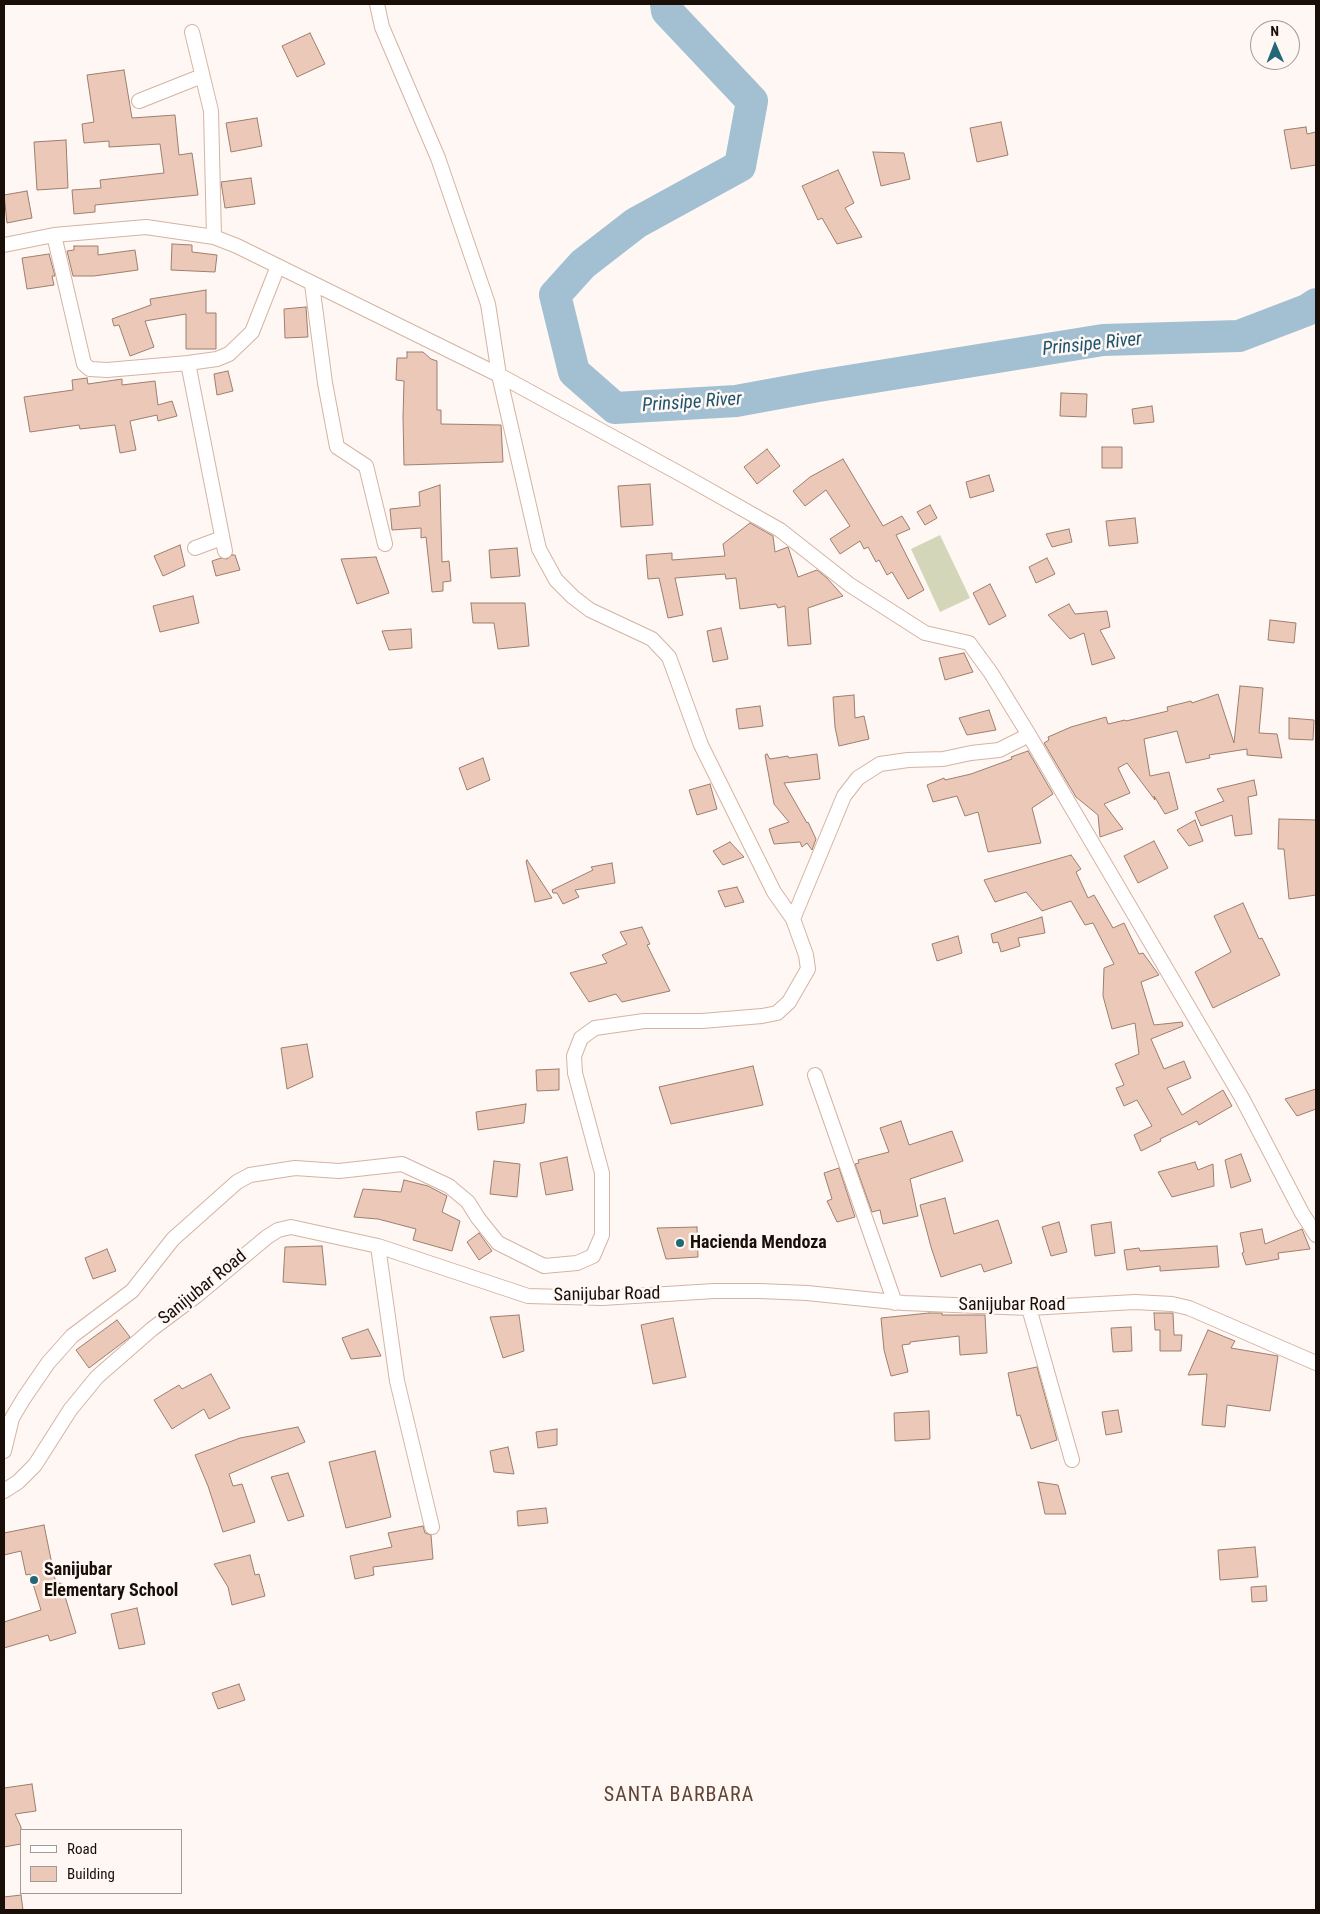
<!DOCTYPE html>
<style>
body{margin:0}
#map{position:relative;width:1320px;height:1914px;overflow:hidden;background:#fef7f3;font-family:"Roboto Condensed",sans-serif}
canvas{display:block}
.frame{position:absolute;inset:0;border:5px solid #1a0e08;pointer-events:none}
.legend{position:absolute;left:20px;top:1829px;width:162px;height:65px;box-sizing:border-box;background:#fef7f3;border:1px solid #a39a95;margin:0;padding:6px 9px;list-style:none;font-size:15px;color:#1a0e08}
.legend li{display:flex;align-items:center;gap:10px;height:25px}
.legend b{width:25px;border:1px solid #a39a95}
.north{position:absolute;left:1250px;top:20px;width:50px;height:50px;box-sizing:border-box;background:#fef7f3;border:1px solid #a39a95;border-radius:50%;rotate:359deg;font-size:14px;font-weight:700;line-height:20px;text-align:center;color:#1a0e08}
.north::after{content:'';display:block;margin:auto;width:18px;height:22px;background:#226877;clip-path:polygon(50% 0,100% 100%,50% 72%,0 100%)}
</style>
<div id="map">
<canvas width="1320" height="1914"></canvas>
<div class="frame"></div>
<ul class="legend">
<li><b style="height:6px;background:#fff"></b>Road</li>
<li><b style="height:14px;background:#ebc8b7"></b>Building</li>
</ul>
<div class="north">N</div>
</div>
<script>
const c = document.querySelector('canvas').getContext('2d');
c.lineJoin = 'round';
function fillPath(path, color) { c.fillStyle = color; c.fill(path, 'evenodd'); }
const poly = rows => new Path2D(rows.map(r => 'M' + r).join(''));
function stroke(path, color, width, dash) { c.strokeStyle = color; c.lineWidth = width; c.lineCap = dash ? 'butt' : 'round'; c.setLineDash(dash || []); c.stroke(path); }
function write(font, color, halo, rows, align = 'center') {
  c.font = font + ' "Roboto Condensed",sans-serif'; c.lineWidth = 5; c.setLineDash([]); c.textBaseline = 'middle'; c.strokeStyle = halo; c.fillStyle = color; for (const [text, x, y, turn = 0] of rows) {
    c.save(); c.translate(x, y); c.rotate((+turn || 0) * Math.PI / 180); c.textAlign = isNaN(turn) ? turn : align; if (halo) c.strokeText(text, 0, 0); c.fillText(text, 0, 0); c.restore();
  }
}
const green = poly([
 [940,535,970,598,940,612,911,549]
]);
const river = poly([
 [666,4,667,11,752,101,740,166,636,223,583,264,555,295,574,372,615,408,736,401,818,386,1103,340,1239,336,1307,310,1316,304]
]);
const building = poly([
 [310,33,325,64,297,77,282,46,310,33],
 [124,70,132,118,175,115,179,155,192,153,198,195,95,205,95,212,74,214,72,190,101,188,100,180,164,173,160,144,109,147,109,141,84,143,82,124,94,122,87,75,124,70],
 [257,118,262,146,231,152,226,123,257,118],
 [1001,122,1008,155,977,162,970,128,1001,122],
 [1306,127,1307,134,1316,132,1316,165,1291,169,1284,130,1306,127],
 [66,140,68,188,37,190,34,142,66,140],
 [873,152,904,153,910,179,881,186,873,152],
 [838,170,854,203,845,208,862,237,837,244,822,218,818,220,802,186,838,170],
 [251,178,255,204,225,208,221,182,251,178],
 [27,191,32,218,7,223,4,195,27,191],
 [172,244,192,245,192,252,217,255,215,272,171,270,172,244],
 [74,246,98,246,98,255,135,250,138,270,94,276,73,276,67,251,74,250,74,246],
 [49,254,55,276,52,276,54,285,27,289,22,258,49,254],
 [206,290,206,313,216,313,216,349,186,349,186,314,145,321,154,347,130,356,119,325,114,326,112,319,151,305,150,299,206,290],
 [306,307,308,337,285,338,284,309,306,307],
 [407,352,423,352,431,359,437,361,437,410,441,410,441,424,501,425,503,462,404,465,403,417,404,381,396,380,397,358,407,358,407,352],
 [228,371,233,391,217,395,214,374,228,371],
 [87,378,88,384,122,379,122,385,155,381,158,405,172,401,177,416,158,421,157,415,130,421,136,450,120,453,115,425,80,429,79,425,30,432,24,397,73,390,72,380,87,378],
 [1061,393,1087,394,1086,417,1060,416,1061,393],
 [1152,406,1154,422,1134,424,1132,409,1152,406],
 [1102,447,1122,447,1122,468,1102,468,1102,447],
 [767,449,780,466,757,484,744,467,767,449],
 [843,459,883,526,902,516,910,529,896,535,924,590,908,599,892,572,887,575,879,560,876,562,868,547,864,549,860,541,840,554,830,539,850,526,826,490,805,506,793,491,810,477,843,459],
 [989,475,994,491,970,498,966,482,989,475],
 [650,484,653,525,621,527,618,486,650,484],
 [440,485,442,562,449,561,451,581,443,582,443,591,432,592,426,537,421,538,421,528,392,530,390,509,420,506,419,492,440,485],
 [930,505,937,518,925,525,917,512,930,505],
 [1135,518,1138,543,1109,546,1106,521,1135,518],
 [750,523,773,536,775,552,788,547,798,577,817,570,827,578,843,596,808,608,811,644,788,646,785,606,778,608,776,604,740,609,736,578,726,579,725,574,675,578,683,615,668,618,659,578,648,579,646,555,672,553,672,560,725,556,723,544,750,523],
 [1069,529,1072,542,1052,547,1046,534,1069,529],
 [180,545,185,566,163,576,154,556,180,545],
 [517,548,520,576,491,578,489,550,517,548],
 [232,555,235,555,240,570,216,576,212,561,221,558,227,559,232,555],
 [376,557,389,593,357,604,341,559,376,557],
 [1047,558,1055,574,1036,583,1029,567,1047,558],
 [990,584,1006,616,989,625,973,593,990,584],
 [193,596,199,623,160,632,153,606,193,596],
 [471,603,525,603,529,646,498,649,494,623,473,623,471,603],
 [1069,604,1075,614,1107,611,1110,627,1100,630,1115,658,1092,665,1084,633,1070,639,1048,615,1069,604],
 [1270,620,1296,623,1294,643,1268,640,1270,620],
 [721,628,728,659,713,662,707,631,721,628],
 [411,629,412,648,389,650,382,631,411,629],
 [964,653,973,672,945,680,939,658,964,653],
 [1240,686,1263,688,1259,733,1277,734,1282,758,1247,755,1247,749,1209,755,1210,758,1186,763,1177,731,1144,739,1150,776,1169,772,1178,809,1165,814,1154,796,1155,800,1127,763,1118,768,1130,793,1104,804,1123,829,1100,837,1098,815,1076,797,1044,743,1049,740,1048,737,1071,727,1106,717,1108,724,1125,720,1126,721,1168,711,1167,707,1191,701,1192,703,1218,694,1234,743,1240,686],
 [854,695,855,718,864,716,869,739,839,746,835,727,833,697,854,695],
 [760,706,763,726,739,729,736,709,760,706],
 [989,710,996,730,967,735,959,718,989,710],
 [1289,718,1314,720,1313,740,1289,739,1289,718],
 [1028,751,1053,794,1032,808,1041,843,988,852,978,812,965,816,957,796,933,802,927,785,944,778,945,780,971,774,1012,759,1011,757,1028,751],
 [767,754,770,759,788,756,789,758,817,754,820,779,784,783,807,823,808,822,816,839,812,850,807,843,802,847,800,842,774,844,769,829,789,822,774,804,765,755,767,754],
 [483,758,490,780,467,790,459,768,483,758],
 [1254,780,1257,795,1248,797,1252,834,1235,836,1232,815,1201,826,1195,812,1224,801,1217,789,1254,780],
 [710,784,717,809,697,815,689,790,710,784],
 [1279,819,1316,820,1316,895,1289,899,1284,849,1278,849,1279,819],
 [1195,820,1203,841,1189,846,1177,830,1195,820],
 [1154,841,1168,868,1138,883,1124,856,1154,841],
 [730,842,744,857,723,865,713,851,730,842],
 [1071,855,1081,869,1076,872,1088,898,1094,895,1113,928,1124,923,1139,954,1143,953,1159,975,1141,982,1154,1025,1182,1022,1183,1026,1151,1039,1164,1069,1184,1061,1191,1078,1167,1088,1182,1115,1223,1090,1232,1106,1199,1125,1197,1121,1160,1139,1161,1141,1141,1151,1134,1135,1152,1126,1137,1100,1124,1106,1116,1088,1124,1085,1115,1064,1139,1054,1135,1023,1112,1029,1103,996,1104,968,1114,964,1093,923,1085,925,1071,901,1042,911,1026,892,995,902,984,880,1071,855],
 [527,860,552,898,535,902,526,861,527,860],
 [612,863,615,883,575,890,579,897,563,904,557,893,553,893,552,890,593,870,591,867,612,863],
 [737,887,744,902,725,907,718,891,737,887],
 [1243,903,1259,939,1262,938,1280,975,1213,1008,1195,972,1231,952,1214,916,1243,903],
 [1042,917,1045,933,1018,938,1020,946,1001,952,998,942,993,943,991,934,1042,917],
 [642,927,650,944,647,945,670,991,622,1002,616,994,589,1002,570,973,607,963,602,955,627,944,620,932,642,927],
 [958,936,962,953,937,961,932,944,958,936],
 [307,1044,313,1077,287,1089,281,1048,307,1044],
 [753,1066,763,1105,671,1124,659,1087,753,1066],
 [559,1069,559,1090,537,1091,536,1070,559,1069],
 [1316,1089,1316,1109,1297,1116,1285,1099,1316,1089],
 [526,1104,524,1123,478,1130,476,1112,526,1104],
 [901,1121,909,1145,952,1131,963,1161,910,1179,918,1216,883,1224,880,1210,872,1212,855,1164,859,1163,858,1160,889,1152,880,1128,901,1121],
 [1241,1154,1251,1181,1231,1188,1225,1160,1241,1154],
 [567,1157,573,1190,546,1195,540,1163,567,1157],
 [494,1161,520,1164,517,1197,490,1194,494,1161],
 [1195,1162,1198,1170,1213,1164,1214,1186,1172,1197,1158,1172,1195,1162],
 [839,1168,855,1217,837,1222,827,1201,832,1199,824,1173,839,1168],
 [404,1180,428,1186,447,1196,442,1212,460,1221,452,1251,413,1240,416,1229,378,1219,354,1217,363,1189,401,1192,404,1180],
 [945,1198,954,1234,998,1220,1012,1263,984,1272,981,1264,941,1277,931,1247,920,1205,945,1198],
 [1059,1222,1067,1252,1051,1256,1042,1227,1059,1222],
 [1111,1222,1115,1253,1095,1256,1091,1225,1111,1222],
 [697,1227,698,1257,666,1259,657,1228,697,1227],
 [1262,1229,1265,1244,1302,1229,1310,1249,1278,1253,1279,1259,1246,1265,1242,1253,1244,1252,1240,1233,1262,1229],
 [479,1233,492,1251,479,1260,467,1242,479,1233],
 [322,1246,326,1285,283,1282,285,1247,322,1246],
 [1217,1246,1219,1267,1160,1271,1160,1266,1127,1270,1124,1250,1139,1248,1140,1251,1217,1246],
 [107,1249,116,1271,93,1279,85,1258,107,1249],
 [929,1313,942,1313,942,1315,985,1315,987,1353,960,1355,959,1336,910,1342,910,1344,902,1345,908,1372,891,1376,884,1350,881,1318,929,1313],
 [1154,1313,1173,1313,1174,1335,1182,1335,1181,1351,1160,1351,1160,1330,1155,1330,1154,1313],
 [519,1315,524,1351,503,1358,490,1317,519,1315],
 [673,1318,686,1377,653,1384,641,1325,673,1318],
 [117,1320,130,1337,89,1368,76,1350,117,1320],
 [1131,1327,1132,1351,1113,1352,1111,1328,1131,1327],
 [368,1329,381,1356,351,1359,342,1338,368,1329],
 [1208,1330,1235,1341,1231,1348,1278,1356,1270,1411,1227,1405,1225,1427,1202,1425,1207,1374,1188,1375,1208,1330],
 [1037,1367,1057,1440,1031,1449,1020,1415,1017,1416,1008,1373,1037,1367],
 [211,1374,230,1408,209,1419,204,1409,172,1429,154,1400,179,1385,182,1389,211,1374],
 [1118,1410,1122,1432,1106,1435,1102,1412,1118,1410],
 [929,1411,930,1439,895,1441,894,1413,929,1411],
 [298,1427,305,1442,229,1474,233,1486,242,1484,255,1522,223,1532,208,1486,195,1455,240,1438,298,1427],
 [557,1429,557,1445,538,1448,536,1432,557,1429],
 [508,1447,514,1474,494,1472,490,1451,508,1447],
 [375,1451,391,1517,346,1528,329,1462,375,1451],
 [288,1473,304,1516,288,1521,271,1477,288,1473],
 [1038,1482,1058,1485,1066,1514,1045,1514,1038,1482],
 [546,1508,548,1523,518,1526,517,1511,546,1508],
 [44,1525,56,1584,61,1583,76,1633,50,1641,48,1635,4,1648,4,1622,41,1610,30,1574,26,1575,21,1551,4,1555,4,1533,44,1525],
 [423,1526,425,1533,431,1535,433,1559,373,1567,374,1575,355,1579,350,1556,392,1547,388,1533,423,1526],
 [1255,1547,1258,1577,1220,1580,1218,1550,1255,1547],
 [250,1555,255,1575,259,1574,265,1596,232,1605,228,1587,214,1564,250,1555],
 [1266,1586,1267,1601,1252,1602,1251,1587,1266,1586],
 [137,1608,145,1644,119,1649,111,1614,137,1608],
 [239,1684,245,1700,218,1709,212,1693,239,1684],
 [32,1784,36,1811,15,1814,21,1827,21,1844,4,1847,4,1788,32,1784],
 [21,1895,23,1910,4,1910,4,1897,21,1895]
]);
const street = poly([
 [192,32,211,111,214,237],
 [139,101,202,76],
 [54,235,84,364,90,369,107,370,188,363,217,359,229,354,252,332,278,266],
 [4,245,54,235,146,227,214,237,237,246,499,375,686,477,780,530,850,585,925,633,969,643,991,673,1029,735,1242,1098,1302,1213,1316,1235],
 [312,284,325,383,337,447,366,466,385,544],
 [188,363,225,551],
 [195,548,222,538],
 [793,919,844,796,858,778,880,764,908,760,943,759,971,753,999,750,1029,735],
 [815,1075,895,1303],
 [378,1246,397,1381,432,1527],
 [1029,1308,1072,1460],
 [4,1451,12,1418,24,1398,48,1363,72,1336,132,1291,173,1239,237,1182,250,1175,295,1168,339,1171,402,1164,449,1186,468,1202,478,1218,498,1243,544,1266,577,1263,593,1256,602,1235,602,1173,575,1073,574,1056,581,1038,595,1028,644,1021,702,1021,762,1016,777,1013,789,1002,808,969,806,955,793,919,774,892,701,745,669,657,652,639,590,610,573,597,556,580,539,549,499,375,488,304,438,158,382,27,377,4],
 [4,1491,18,1482,35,1465,70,1410,97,1377,152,1329,196,1296,267,1237,278,1230,291,1227,378,1246,528,1296,602,1298,714,1291,760,1291,807,1293,904,1303,1029,1308,1135,1302,1172,1304,1189,1308,1316,1363]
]);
const markers = [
 [680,1243,5,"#226877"],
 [34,1580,5,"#226877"]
];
const poiNames = [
 ["Hacienda Mendoza",690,1243],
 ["Sanijubar",44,1570],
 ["Elementary School",44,1591]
];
const streetNames = [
 ["Sanijubar Road",203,1288,-39],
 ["Sanijubar Road",607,1295,-1],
 ["Sanijubar Road",1012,1305]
];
const waterNames = [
 ["Prinsipe River",1092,345,-6],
 ["Prinsipe River",692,403,-4]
];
const quarterNames = [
 ["SANTA BARBARA",679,1796]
];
fillPath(green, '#d4d6b9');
stroke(river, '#a2c0d1', 32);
fillPath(building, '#ebc8b7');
stroke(building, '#9e7e6e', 1);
stroke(street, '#d5b3a2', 16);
stroke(street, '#fff', 14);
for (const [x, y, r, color] of markers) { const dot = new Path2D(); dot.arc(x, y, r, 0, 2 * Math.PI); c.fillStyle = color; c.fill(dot); stroke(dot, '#fef7f3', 2); }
write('bold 18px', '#1a0e08', '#fef7f3', poiNames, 'left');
write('18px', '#1a0e08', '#fef7f3', streetNames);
write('italic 19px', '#1d546e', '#fef7f3', waterNames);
c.letterSpacing = '1px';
write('20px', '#614436', '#fef7f3', quarterNames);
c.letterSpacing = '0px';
</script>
